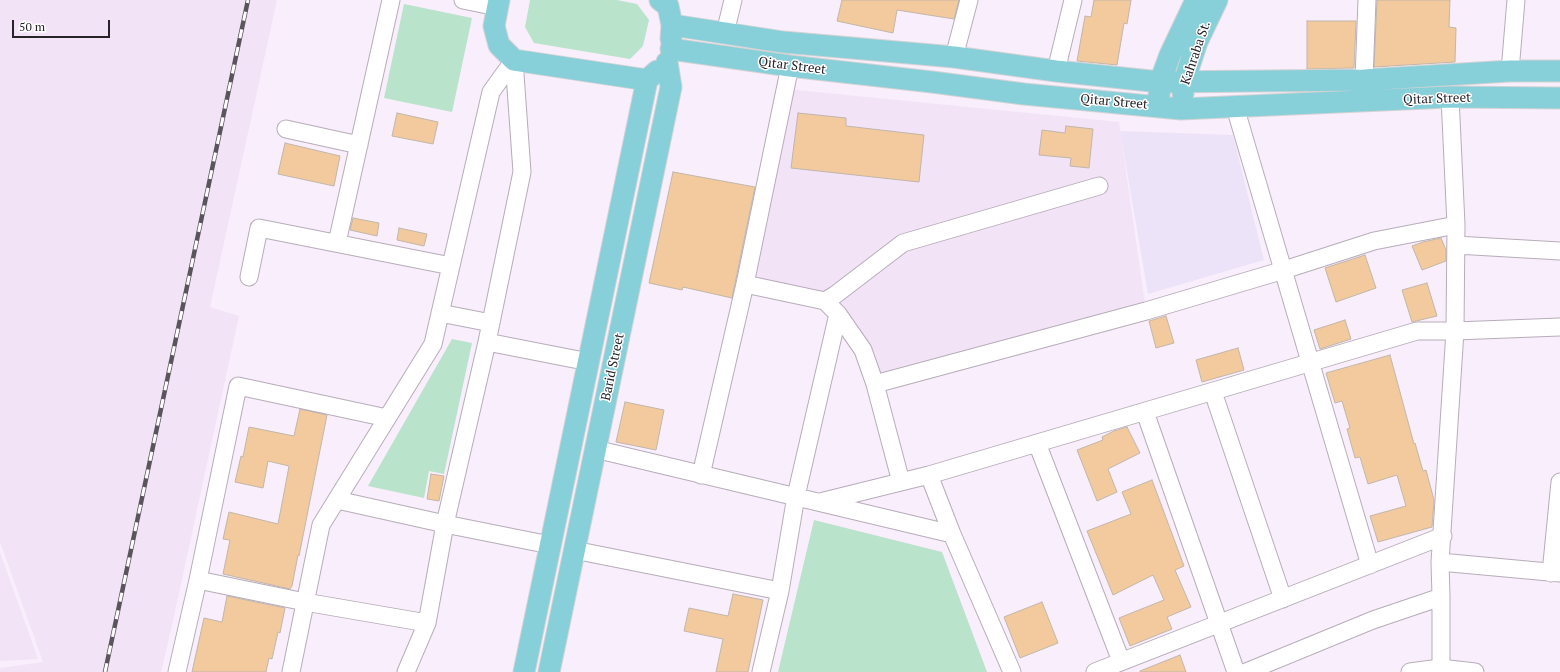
<!DOCTYPE html>
<style>
body{margin:0}
#map{position:relative;width:1560px;height:672px;overflow:hidden;background:#f9eefb;font-family:"PT Serif",serif}
canvas{display:block}
.scale{position:absolute;left:12px;top:20px;width:98px;height:18px;box-sizing:border-box;border:2px solid #272328;border-top:0;padding-left:5px;font-size:12px;line-height:14px;white-space:nowrap;color:#272328;-webkit-text-stroke:3px #fff;paint-order:stroke}
</style>
<div id="map">
<canvas width="1560" height="672"></canvas>
<div class="scale">50 m</div>
</div>
<script>
const c = document.querySelector('canvas').getContext('2d');
c.lineJoin = 'round';
function fillPath(path, color) { c.fillStyle = color; c.fill(path, 'evenodd'); }
const poly = rows => new Path2D(rows.map(r => 'M' + r).join(''));
function stroke(path, color, width, dash) { c.strokeStyle = color; c.lineWidth = width; c.lineCap = dash ? 'butt' : 'round'; c.setLineDash(dash || []); c.stroke(path); }
function write(font, color, halo, rows, align = 'center') {
  c.font = font + ' "PT Serif",serif'; c.lineWidth = 3; c.setLineDash([]); c.textBaseline = 'middle'; c.strokeStyle = halo; c.fillStyle = color; for (const [text, x, y, turn = 0] of rows) {
    c.save(); c.translate(x, y); c.rotate((+turn || 0) * Math.PI / 180); c.textAlign = isNaN(turn) ? turn : align; if (halo) c.strokeText(text, 0, 0); c.fillText(text, 0, 0); c.restore();
  }
}
const built = poly([
 [0,0,277,0,210,307,239,316,171,630,161,672,0,672,0,668,43,662,0,542],
 [786,89,1119,122,1146,311,875,384,838,314,745,284],
 [0,552,38,659,0,661]
]);
const education = poly([
 [1120,131,1233,135,1264,260,1148,294]
]);
const green = poly([
 [530,0,617,0,637,4,649,20,643,46,630,59,534,43,525,27],
 [404,4,472,18,452,112,384,98],
 [452,339,472,343,444,474,429,471,424,498,368,486],
 [814,520,942,552,987,672,778,672]
]);
const building = poly([
 [842,0,959,0,954,19,897,10,893,33,837,21,842,0],
 [1094,0,1131,0,1127,24,1124,23,1117,65,1077,61,1085,16,1091,17,1094,0],
 [1377,0,1450,0,1449,27,1456,28,1455,62,1374,67,1377,0],
 [1307,21,1356,21,1354,68,1307,69,1307,21],
 [397,113,438,122,433,144,392,136,397,113],
 [798,113,846,118,846,126,924,135,919,182,791,168,798,113],
 [1066,126,1093,129,1089,168,1070,166,1071,158,1039,155,1042,130,1065,133,1066,126],
 [285,143,340,156,334,186,278,174,285,143],
 [673,172,755,187,732,298,683,287,682,290,649,283,673,172],
 [353,218,379,223,377,236,350,230,353,218],
 [399,228,427,234,424,246,397,240,399,228],
 [1441,238,1446,250,1446,261,1422,270,1412,246,1423,242,1441,238],
 [1365,255,1376,288,1336,302,1325,268,1365,255],
 [1427,283,1437,316,1412,322,1402,290,1427,283],
 [1166,316,1174,343,1156,348,1149,321,1166,316],
 [1345,320,1351,339,1320,349,1314,330,1345,320],
 [1238,348,1244,370,1202,382,1196,360,1238,348],
 [1390,355,1414,444,1415,443,1423,471,1426,470,1434,500,1432,527,1378,542,1370,516,1406,506,1397,475,1368,484,1360,457,1355,458,1347,429,1350,428,1342,401,1335,403,1326,373,1390,355],
 [625,402,664,410,656,450,616,442,625,402],
 [300,409,327,415,299,556,298,555,292,586,290,589,223,574,230,540,223,539,229,512,278,524,284,493,289,466,268,461,263,488,235,482,241,456,243,457,249,427,294,436,300,409],
 [1127,427,1140,453,1108,469,1117,492,1097,501,1077,450,1103,440,1102,437,1114,431,1127,427],
 [431,474,444,476,439,501,427,499,431,474],
 [1152,480,1184,566,1175,570,1191,607,1167,617,1172,629,1130,646,1119,618,1164,600,1153,575,1113,595,1087,531,1131,514,1122,492,1152,480],
 [733,594,763,600,748,672,716,672,723,639,684,631,689,608,728,616,733,594],
 [227,596,285,608,280,633,278,632,272,659,269,658,266,672,192,672,204,618,222,622,227,596],
 [1042,602,1058,643,1020,658,1004,617,1042,602],
 [1180,655,1186,672,1140,672,1140,671,1180,655]
]);
const minor = poly([
 [463,0,497,7],
 [725,33,733,0],
 [954,57,969,0],
 [1056,71,1073,0],
 [1510,71,1516,0],
 [1364,80,1367,0],
 [1235,107,1370,565],
 [286,129,359,145],
 [337,243,391,0],
 [1456,245,1560,251],
 [249,277,259,228,451,266],
 [745,284,825,301,838,314,863,350,875,384,901,482],
 [825,301,835,295,903,243,1099,186],
 [440,313,491,323],
 [487,342,589,362],
 [875,384,1146,311,1284,270,1374,241,1456,225],
 [1213,392,1283,599],
 [1145,412,1236,672],
 [1037,443,1121,661],
 [595,449,952,534],
 [701,475,745,284,790,66],
 [929,475,952,534,1012,672],
 [337,500,445,524,550,545],
 [820,502,929,475,1417,331,1455,331,1560,327],
 [574,550,780,591],
 [1440,562,1560,573],
 [1551,573,1560,482],
 [198,580,305,602,427,623],
 [177,672,198,580,238,386,387,418],
 [291,672,321,525,433,344,491,92,514,60],
 [406,672,427,623,445,524,487,342,522,172,514,60],
 [761,672,780,591,796,496,838,314],
 [1095,672,1443,536],
 [1246,672,1373,620,1441,597],
 [1410,672,1440,668,1475,672],
 [1441,672,1441,597,1440,562,1455,331,1456,225,1450,97]
]);
const major = poly([
 [499,0,494,26,499,45,514,60,647,80,657,71],
 [660,0,668,6,672,25,671,39],
 [672,25,783,42,954,57,1056,71,1160,82,1364,80,1510,71,1560,71],
 [671,49,790,66,932,82,1024,94,1181,109,1450,97,1560,98],
 [1183,94,1184,82,1197,42,1217,0],
 [1159,96,1160,82,1170,55,1196,0],
 [524,672,647,80],
 [549,672,671,87,667,62]
]);
const rail = poly([
 [105,672,248,0]
]);
const streetNames = [
 ["Kahraba St.",1196,53,-71],
 ["Qitar Street",792,66,7],
 ["Qitar Street",1437,99,-2],
 ["Qitar Street",1114,102,5],
 ["Barid Street",613,367,-78]
];
fillPath(built, '#f3e3f7');
fillPath(education, '#ede3f8');
fillPath(green, '#b9e3cb');
fillPath(building, '#f2ca9d');
stroke(building, '#c1b6aa', 1);
stroke(minor, '#b7adb9', 19);
stroke(major, '#d4d3d4', 23);
stroke(minor, '#fff', 17);
stroke(major, '#88d0d9', 21);
stroke(rail, '#5a555c', 4.5);
stroke(rail, '#fff', 3, [9]);
write('13px', '#272328', '#fff', streetNames);
</script>
